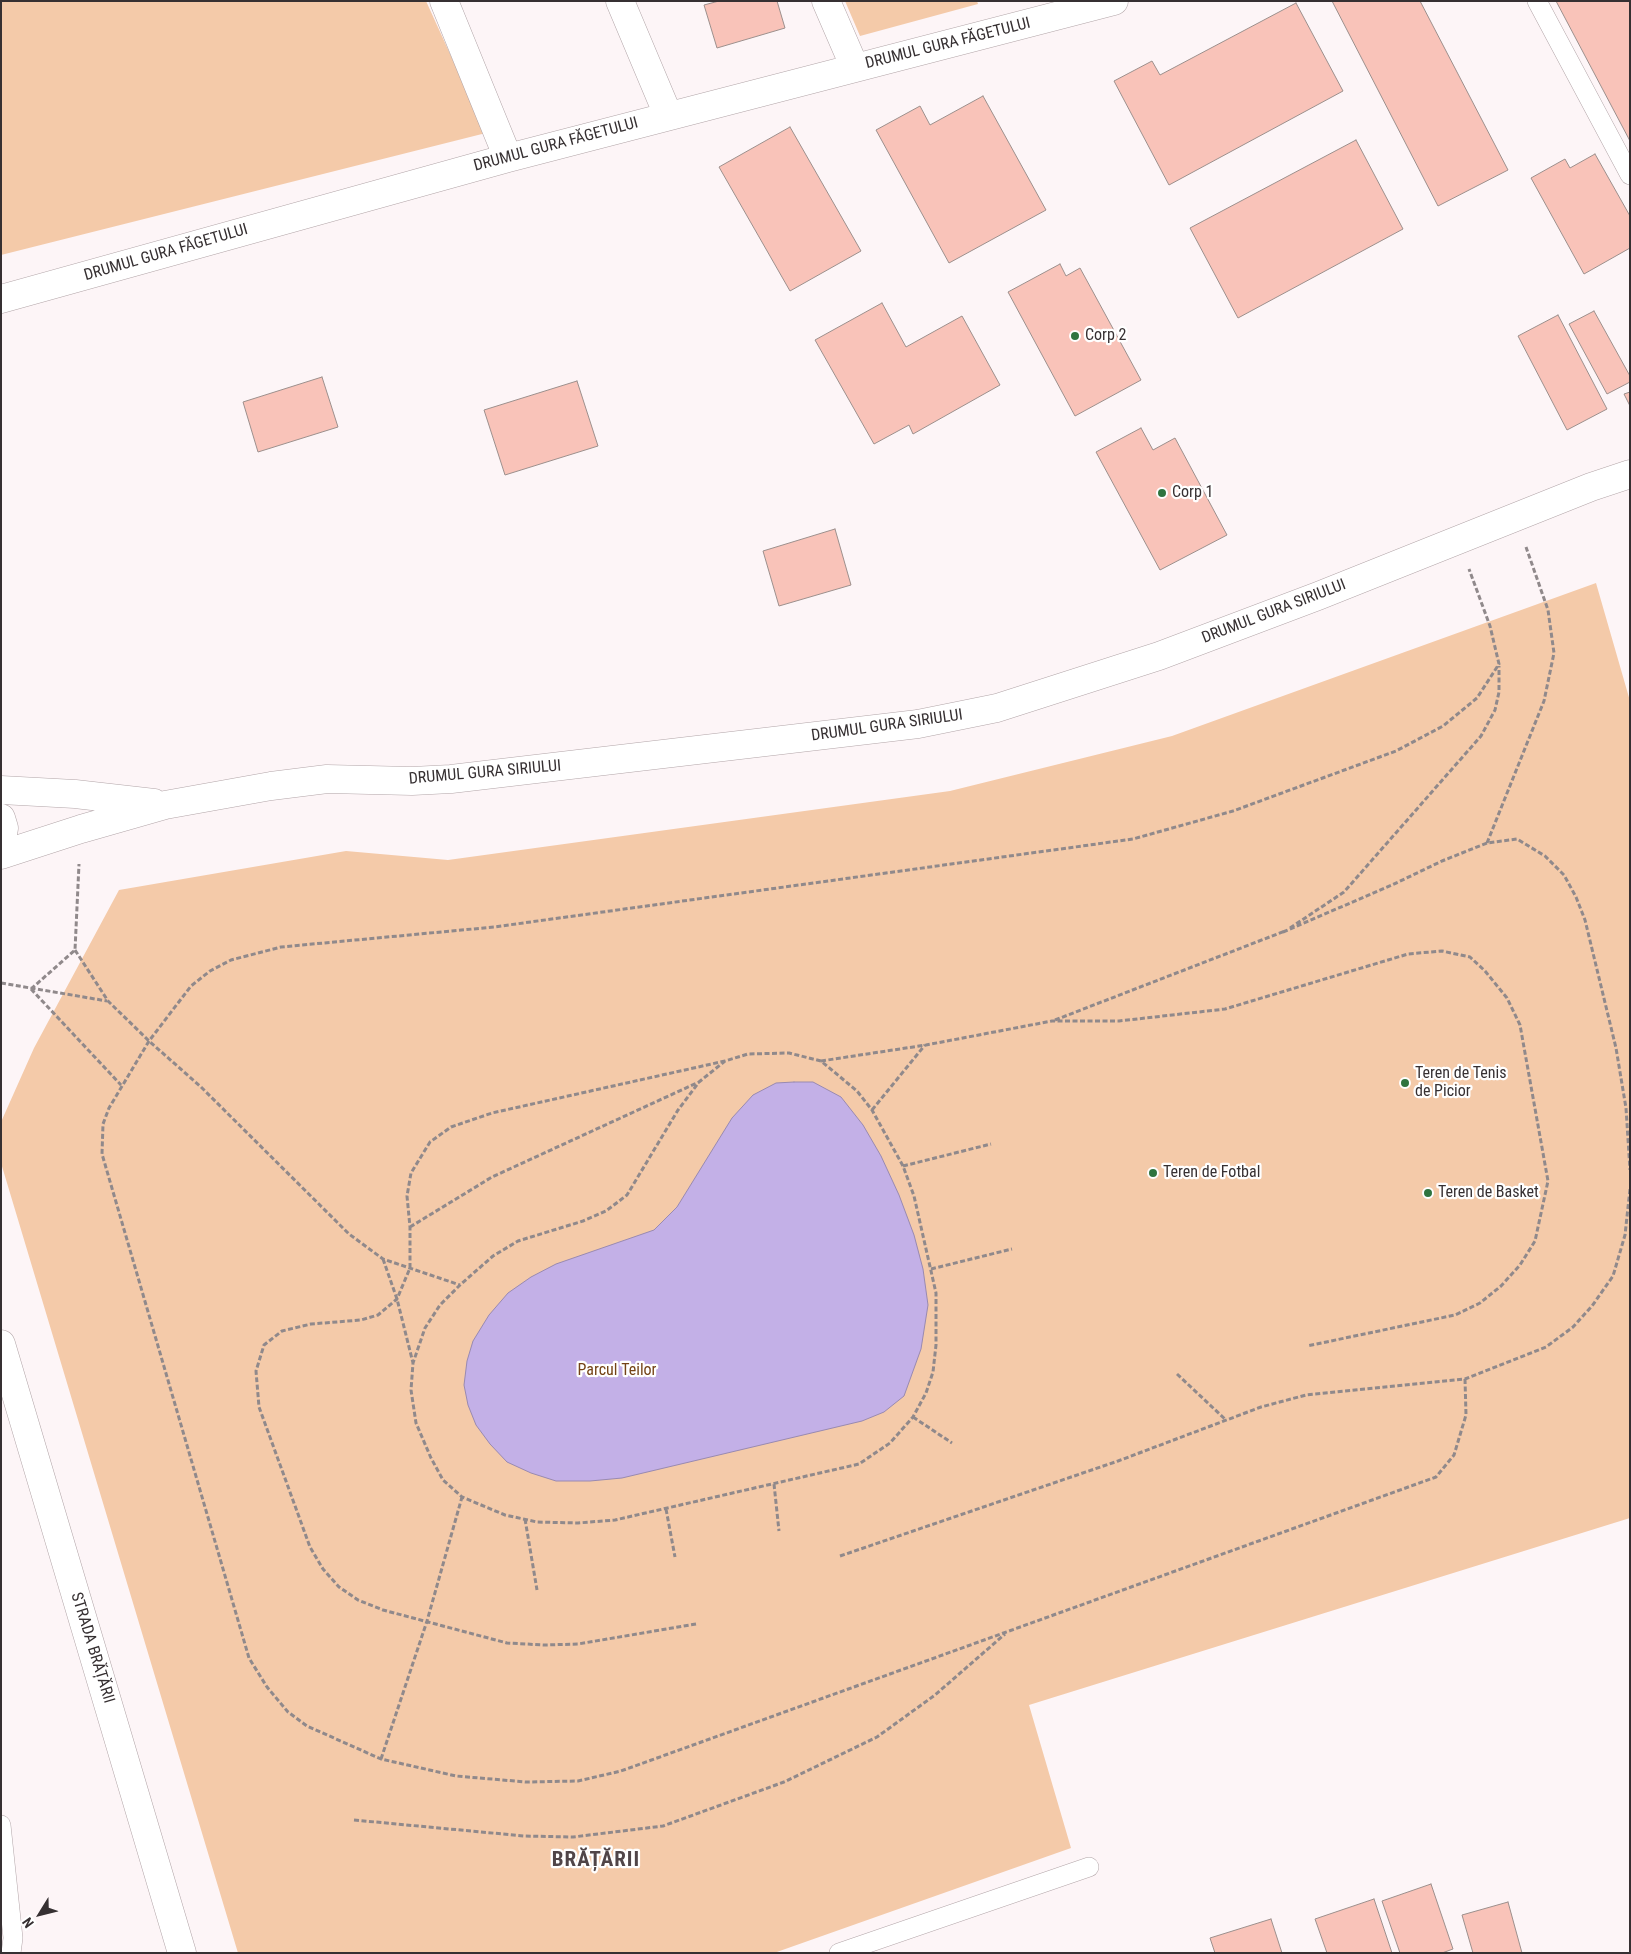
<!DOCTYPE html>
<meta charset="utf-8">
<style>
body{margin:0}
#map{position:relative;width:1631px;height:1954px;overflow:hidden;background:#fdf5f7;font-family:"Roboto Condensed",sans-serif}
canvas{display:block}
.frame{position:absolute;inset:0;border:2px solid #363032;pointer-events:none}
.north{position:absolute;left:15px;top:1889px;width:50px;height:50px;-webkit-text-stroke:4px #fff;paint-order:stroke;rotate:234deg;font-size:14px;font-weight:700;line-height:20px;text-align:center;color:#363032}
.north::after{content:'';display:block;margin:auto;width:18px;height:22px;background:#363032;clip-path:polygon(50% 0,100% 100%,50% 72%,0 100%)}
</style>
<div id="map">
<canvas width="1631" height="1954"></canvas>
<div class="frame"></div>
<div class="north">N</div>
</div>
<script>
const c = document.querySelector('canvas').getContext('2d');
c.lineJoin = 'round';
function fillPath(path, color) { c.fillStyle = color; c.fill(path, 'evenodd'); }
const poly = rows => new Path2D(rows.map(r => 'M' + r).join(''));
function stroke(path, color, width, dash) { c.strokeStyle = color; c.lineWidth = width; c.lineCap = dash ? 'butt' : 'round'; c.setLineDash(dash || []); c.stroke(path); }
function write(font, color, halo, rows, align = 'center') {
  c.font = font + ' "Roboto Condensed",sans-serif'; c.lineWidth = 4.5; c.setLineDash([]); c.textBaseline = 'middle'; c.strokeStyle = halo; c.fillStyle = color; for (const [text, x, y, turn = 0] of rows) {
    c.save(); c.translate(x, y); c.rotate((+turn || 0) * Math.PI / 180); c.textAlign = isNaN(turn) ? turn : align; if (halo) c.strokeText(text, 0, 0); c.fillText(text, 0, 0); c.restore();
  }
}
const green = poly([
 [1,1,426,1,486,133,1,255],
 [845,1,977,1,978,4,860,36],
 [1596,583,1630,701,1630,1518,1029,1705,1071,1848,774,1953,238,1953,1,1163,1,1122,34,1048,119,890,346,851,448,860,950,791,1172,736]
]);
const water = poly([
 [794,1082,813,1082,841,1097,863,1125,881,1156,899,1195,914,1235,923,1269,928,1305,921,1349,904,1396,884,1412,862,1421,622,1478,590,1481,556,1481,531,1473,507,1462,490,1444,476,1425,468,1405,464,1385,467,1361,473,1341,489,1315,508,1293,531,1277,556,1264,654,1230,677,1207,732,1118,753,1095,776,1083,794,1082]
]);
const building = poly([
 [719,1,777,1,785,28,717,48,704,5,719,1],
 [1332,1,1420,1,1508,170,1438,206,1332,1],
 [1556,1,1630,1,1630,141,1556,1],
 [1296,3,1343,91,1169,185,1114,81,1152,61,1160,75,1296,3],
 [983,96,1046,210,949,263,876,130,920,106,930,125,983,96],
 [790,127,861,251,790,291,719,167,790,127],
 [1356,140,1403,229,1238,318,1190,228,1356,140],
 [1595,154,1630,216,1630,248,1584,274,1531,178,1565,159,1570,168,1595,154],
 [1060,264,1066,276,1080,268,1141,380,1075,416,1008,292,1060,264],
 [882,303,906,347,962,316,1000,385,913,434,909,425,874,444,815,340,882,303],
 [1594,311,1630,376,1630,382,1607,394,1569,324,1594,311],
 [1558,315,1607,409,1567,430,1518,336,1558,315],
 [322,377,338,427,258,452,243,402,322,377],
 [577,381,598,446,505,475,484,410,577,381],
 [1630,392,1630,406,1624,394,1630,392],
 [1141,428,1153,450,1175,438,1227,535,1160,570,1096,452,1141,428],
 [835,529,851,585,779,606,763,551,835,529],
 [1431,1884,1453,1949,1442,1953,1400,1953,1382,1901,1431,1884],
 [1374,1899,1392,1953,1327,1953,1315,1919,1374,1899],
 [1508,1902,1522,1953,1473,1953,1462,1915,1508,1902],
 [1271,1919,1282,1953,1215,1953,1210,1938,1271,1919]
]);
const path = poly([
 [1487,843,1544,701,1554,653,1548,610,1526,547],
 [1290,928,1344,892,1481,736,1495,710,1499,692,1499,666],
 [1283,932,1392,885,1442,861,1487,843,1517,839,1545,856,1564,875,1576,897,1585,920,1616,1048,1626,1108,1630,1170],
 [75,950,108,1001,149,1041,201,1087,349,1234,383,1259,460,1285],
 [1,983,107,1001],
 [31,989,75,950,79,864],
 [31,989,121,1085],
 [1055,1020,1285,931],
 [821,1061,926,1045,1052,1021,1119,1021,1225,1009,1408,954,1442,951,1470,957,1485,971,1507,998,1520,1025,1548,1181,1535,1241,1520,1265,1501,1286,1480,1303,1455,1315,1307,1346],
 [872,1110,925,1045],
 [903,1166,991,1144],
 [410,1227,492,1177,699,1082],
 [383,1259,397,1299,413,1363,411,1390,416,1423,431,1458,443,1480,462,1497,505,1515,537,1522,578,1523,615,1520,859,1464,890,1443,913,1417,926,1393,933,1372,936,1345,936,1293,914,1196,903,1166,872,1110,857,1091,821,1061,789,1053,748,1054,725,1061,699,1082,678,1110,627,1195,606,1211,583,1221,518,1241,493,1256,460,1285,440,1305,425,1328,413,1363],
 [931,1269,1012,1249],
 [1177,1374,1226,1420],
 [1465,1379,1466,1415,1454,1455,1436,1477,621,1771,578,1781,526,1782,456,1776,381,1759,307,1726,288,1712,267,1687,249,1658,102,1154,103,1124,109,1108,149,1041,191,986,210,971,231,960,281,947,494,927,1133,839,1233,811,1396,751,1443,726,1477,698,1499,664,1490,626,1469,569],
 [913,1417,952,1443],
 [774,1484,779,1531],
 [666,1509,675,1557],
 [525,1519,537,1590],
 [840,1556,1118,1461,1261,1407,1306,1395,1465,1379,1546,1347,1573,1327,1592,1306,1613,1276,1625,1235,1630,1189],
 [696,1624,578,1644,544,1645,507,1643,383,1610,358,1600,339,1587,323,1569,310,1547,259,1407,256,1371,264,1345,282,1331,311,1324,361,1320,378,1315,397,1299,410,1268,410,1227,407,1196,411,1173,430,1142,451,1127,492,1113,725,1061],
 [381,1759,427,1621,462,1497],
 [354,1820,524,1836,573,1837,663,1826,784,1782,877,1737,935,1695,1005,1634]
]);
const lane = poly([
 [1537,1,1630,175],
 [1,1825,13,1938,11,1953],
 [839,1953,1089,1867]
]);
const street = poly([
 [444,1,508,158],
 [620,1,668,115],
 [826,1,855,68],
 [1,299,508,158,1114,1],
 [1,790,75,794,154,803],
 [1,818,4,828,1,846],
 [1,855,81,829,165,805,271,786,327,779,412,781,451,779,918,724,997,708,1159,656,1318,596,1591,487,1630,474],
 [1,1344,182,1953]
]);
const markers = [
 [1075,336,5,"#2f743f"],
 [1162,493,5,"#2f743f"],
 [1405,1083,5,"#2f743f"],
 [1153,1173,5,"#2f743f"],
 [1428,1193,5,"#2f743f"]
];
const streetNames = [
 ["DRUMUL GURA FĂGETULUI",948,44,-14],
 ["DRUMUL GURA FĂGETULUI",556,145,-15],
 ["DRUMUL GURA FĂGETULUI",166,253,-16],
 ["DRUMUL GURA SIRIULUI",1274,612,-21],
 ["DRUMUL GURA SIRIULUI",887,726,-8],
 ["DRUMUL GURA SIRIULUI",485,773,-5],
 ["STRADA BRĂȚĂRII",92,1648,73]
];
const poiNames = [
 ["Corp 2",1085,336],
 ["Corp 1",1172,493],
 ["Teren de Tenis",1415,1074],
 ["de Picior",1415,1092],
 ["Teren de Fotbal",1163,1173],
 ["Teren de Basket",1438,1193]
];
const parkNames = [
 ["Parcul Teilor",617,1371]
];
const districtNames = [
 ["BRĂȚĂRII",596,1861]
];
fillPath(green, '#f4caa9');
fillPath(water, '#c3b0e7');
stroke(water, '#998ab1', 1);
fillPath(building, '#f9c3b9');
stroke(building, '#9c8f8c', 1);
stroke(lane, '#b2a5a8', 20);
stroke(street, '#b2a5a8', 29);
stroke(path, '#90898b', 3, [5, 2.5]);
stroke(lane, '#fff', 19);
stroke(street, '#fff', 28);
for (const [x, y, r, color] of markers) { const dot = new Path2D(); dot.arc(x, y, r, 0, 2 * Math.PI); c.fillStyle = color; c.fill(dot); stroke(dot, '#fff', 2); }
write('16px', '#363032', '#fff', streetNames);
write('16px', '#363032', '#fff', poiNames, 'left');
write('16px', '#744316', '#fff', parkNames);
c.letterSpacing = '1px';
write('bold 21px', '#504548', '#fff', districtNames);
c.letterSpacing = '0px';
</script>
